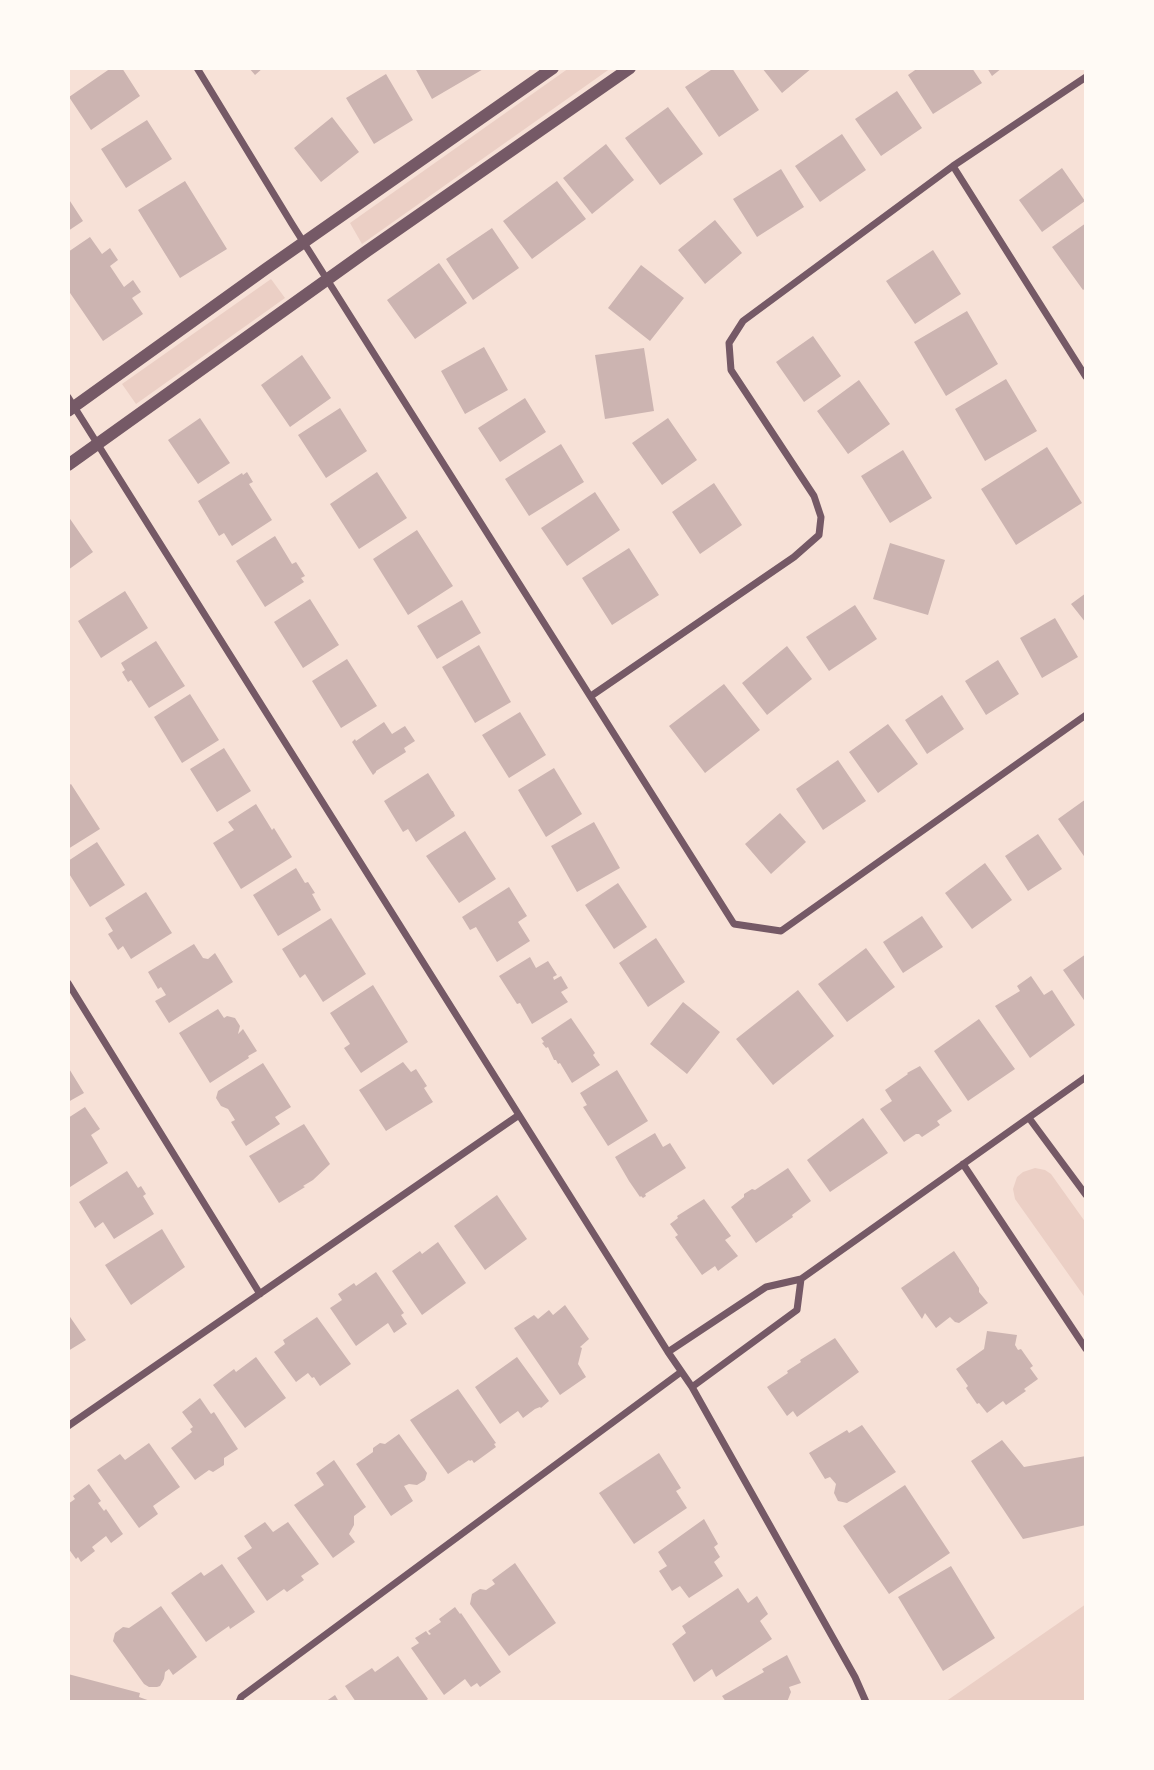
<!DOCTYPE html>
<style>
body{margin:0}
#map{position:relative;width:1154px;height:1770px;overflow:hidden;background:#f7e1d7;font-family:"Varela Round",sans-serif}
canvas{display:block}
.frame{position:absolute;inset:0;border:70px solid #fffaf5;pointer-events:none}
</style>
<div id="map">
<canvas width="1154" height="1770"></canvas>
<div class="frame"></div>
</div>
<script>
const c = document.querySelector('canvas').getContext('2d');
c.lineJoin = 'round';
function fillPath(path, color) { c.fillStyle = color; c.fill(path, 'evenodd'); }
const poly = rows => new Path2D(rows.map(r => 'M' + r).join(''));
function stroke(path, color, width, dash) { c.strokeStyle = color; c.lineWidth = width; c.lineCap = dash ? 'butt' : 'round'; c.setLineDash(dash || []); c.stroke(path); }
const green = poly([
 [569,68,611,68,362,244,350,223],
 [271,279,285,298,136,404,122,384],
 [1035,1168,1045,1170,1051,1174,1086,1223,1086,1299,1015,1199,1013,1189,1017,1177,1023,1172],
 [1086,1604,1086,1702,945,1702]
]);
const building = poly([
 [111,68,122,68,140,96,91,130,69,97],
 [249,68,263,68,255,75],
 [415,68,485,68,432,99],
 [714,68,732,68,759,110,719,137,685,87],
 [762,68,812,68,782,93],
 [918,68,972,68,982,83,933,114,908,75],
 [987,68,1002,68,992,76],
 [386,74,413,120,374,144,346,98],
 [897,91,922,128,881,156,855,119],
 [668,107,703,154,660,185,625,138],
 [332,117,359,152,321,182,294,148],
 [147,120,172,159,126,188,101,149],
 [842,134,866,170,820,202,795,166],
 [606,144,634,180,592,214,563,178],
 [1062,168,1085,201,1042,232,1019,200],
 [781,169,804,207,757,237,733,199],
 [185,181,227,249,180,278,138,210],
 [557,181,586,219,532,259,503,221],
 [68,198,83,221,68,231],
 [715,220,742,253,705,284,678,250],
 [1086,223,1086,288,1083,290,1052,247],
 [492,228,519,268,473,300,446,259],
 [90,237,102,254,110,248,118,260,110,266,124,287,133,280,141,292,132,298,143,314,103,341,68,290,68,252],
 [933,250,961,294,915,324,886,281],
 [439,263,467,303,415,339,387,300],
 [641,265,684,298,650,341,608,308],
 [967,311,998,364,946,396,914,342],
 [813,336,841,376,804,402,776,362],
 [484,347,508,390,465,414,441,371],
 [644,348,654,411,605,419,595,355],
 [302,355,331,398,290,427,261,385],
 [1006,379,1037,431,985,461,955,409],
 [859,380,890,424,848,454,817,411],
 [525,398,546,432,500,462,478,428],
 [340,408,367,451,326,478,298,435],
 [200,418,230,463,198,484,168,440],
 [668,418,697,460,662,485,632,443],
 [561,444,584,482,529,516,505,479],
 [1047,447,1082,503,1016,545,981,489],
 [903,450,932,498,890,523,861,476],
 [247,472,253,482,249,484,272,520,232,546,224,533,219,536,198,501,242,473,243,475],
 [377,472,407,518,359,549,330,504],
 [714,483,742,525,700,554,672,512],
 [595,492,620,530,567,566,541,528],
 [68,516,93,552,68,570],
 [417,530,453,586,408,615,373,559],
 [275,536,292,564,296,562,305,576,301,578,304,582,265,607,236,561],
 [890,543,945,560,928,615,873,599],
 [629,548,659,595,612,625,582,578],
 [125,591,148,628,101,658,78,621],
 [1086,593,1086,623,1071,604],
 [310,599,339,645,303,668,274,622],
 [462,600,481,633,437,659,417,626],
 [855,605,877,639,829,671,806,637],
 [1055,618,1078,657,1042,678,1020,638],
 [156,641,185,686,149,708,131,680,128,682,122,672,125,670,121,663],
 [479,645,511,702,475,723,442,667],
 [787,646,812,679,767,715,742,683],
 [347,659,377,706,341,728,312,681],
 [998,660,1019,694,986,715,965,681],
 [724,684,760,730,705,773,669,726],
 [190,694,219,740,182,763,154,717],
 [942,695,964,729,927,754,905,720],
 [520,712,546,755,509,778,482,735],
 [384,722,392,734,405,726,415,741,404,748,406,752,376,771,376,772,373,775,352,742,355,739,356,741],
 [888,724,918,764,878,793,849,752],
 [224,748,251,791,217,812,190,769],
 [838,760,866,801,823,830,796,789],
 [554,768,582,814,546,837,518,790],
 [428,773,452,811,453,811,455,816,416,842,408,829,403,832,384,801],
 [71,784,100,829,68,849,68,786],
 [1086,799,1086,859,1058,819],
 [256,804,272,830,274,828,292,857,241,889,213,843,234,830,228,822],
 [780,813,806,842,771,874,745,844],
 [594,822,620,868,577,892,551,846],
 [465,831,496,879,459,903,426,856],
 [1038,834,1062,869,1028,891,1005,856],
 [97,842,125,885,90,907,68,872,68,861],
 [985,863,1012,900,972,929,945,893],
 [296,868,305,883,308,882,315,893,312,894,321,910,278,936,253,895],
 [618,883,647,927,614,949,585,905],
 [509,887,527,916,518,922,530,941,497,962,476,927,470,930,462,917],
 [146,892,172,933,131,959,123,946,118,950,108,934,113,931,105,918],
 [922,916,943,947,903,973,883,942],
 [331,918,366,974,323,1002,305,974,300,978,282,949],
 [656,938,685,982,648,1007,619,963],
 [194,944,203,958,208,959,215,953,233,982,169,1023,155,1001,166,995,161,987,158,989,148,972],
 [866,948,895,987,847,1022,818,984],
 [1086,954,1086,1003,1063,970],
 [530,957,536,968,548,961,557,975,553,977,554,980,561,976,568,988,561,992,568,1002,532,1024,520,1003,517,1004,499,976],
 [1031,976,1044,995,1052,990,1075,1025,1030,1058,995,1006,1020,991,1017,986],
 [373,985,408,1042,361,1073,344,1048,350,1044,330,1013],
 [798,990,834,1036,773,1085,736,1039],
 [683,1002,720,1032,687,1074,650,1044],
 [218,1009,224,1018,227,1016,235,1018,240,1026,238,1034,243,1029,257,1051,248,1056,249,1058,210,1083,179,1033],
 [571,1018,595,1053,593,1055,600,1065,572,1083,560,1063,558,1064,556,1060,554,1060,548,1047,546,1048,542,1043,544,1042,541,1038],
 [979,1019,1015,1069,968,1101,934,1051],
 [403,1062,411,1072,416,1069,427,1086,424,1088,433,1102,386,1131,359,1090],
 [263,1063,291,1107,275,1117,280,1124,246,1146,231,1122,235,1120,228,1109,221,1106,216,1098,218,1091],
 [920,1066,952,1111,937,1121,940,1125,922,1137,919,1134,916,1134,904,1142,880,1109,892,1101,885,1090,908,1074,907,1073],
 [68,1067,84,1093,68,1102],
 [617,1070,648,1121,608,1146,583,1107,587,1105,580,1093],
 [85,1107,100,1129,91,1135,108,1163,70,1187,68,1185,68,1118],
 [863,1118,888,1153,830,1192,807,1160],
 [304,1124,330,1164,313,1180,303,1186,305,1187,279,1203,249,1156],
 [655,1133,663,1147,670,1143,686,1168,645,1194,646,1196,643,1198,641,1196,640,1197,629,1181,615,1157],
 [788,1168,811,1201,792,1215,793,1217,756,1243,731,1207,744,1197,744,1194,752,1189,755,1190],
 [127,1171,138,1188,141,1186,146,1194,143,1196,154,1214,114,1239,103,1222,95,1228,79,1202],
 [497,1195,527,1239,485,1270,454,1226],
 [704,1199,731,1236,725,1240,738,1256,718,1271,715,1266,702,1275,675,1237,678,1235,670,1224,678,1218,677,1216],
 [162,1229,185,1267,131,1305,105,1265],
 [438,1242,466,1283,422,1315,392,1271,420,1251,422,1254],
 [954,1251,979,1288,979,1292,988,1303,959,1323,955,1322,950,1317,936,1328,925,1313,922,1319,901,1288],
 [376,1272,404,1313,401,1315,407,1324,394,1333,388,1323,356,1346,330,1308,342,1300,338,1294,354,1283,356,1286],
 [565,1305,589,1339,580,1347,582,1348,578,1364,586,1377,560,1395,514,1328,534,1315,538,1319,549,1310,553,1315],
 [68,1314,86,1340,68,1351],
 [317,1317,351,1364,320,1386,314,1377,312,1378,308,1373,296,1382,274,1352,285,1344,283,1340],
 [987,1331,1017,1335,1015,1345,1018,1350,1021,1349,1033,1366,1030,1368,1038,1379,1024,1389,1026,1391,1006,1405,1003,1401,987,1413,979,1403,977,1404,966,1388,968,1386,956,1369,984,1349],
 [835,1338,859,1372,797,1417,793,1411,787,1416,767,1387,788,1373,787,1371,801,1362,800,1360],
 [256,1357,286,1398,245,1428,213,1385,234,1369,236,1372],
 [517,1357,549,1401,541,1408,540,1407,535,1409,523,1418,518,1411,500,1424,475,1387],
 [458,1389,496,1443,494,1444,496,1447,474,1463,472,1460,470,1461,469,1460,448,1474,410,1420],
 [200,1398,211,1414,214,1412,238,1449,224,1458,224,1465,213,1472,209,1470,195,1480,171,1448,192,1432,190,1429,193,1427,182,1412],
 [862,1425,896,1472,847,1503,838,1501,834,1493,836,1484,830,1477,825,1479,809,1453,847,1430,849,1433],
 [399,1434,427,1473,425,1480,417,1485,409,1484,404,1486,413,1501,391,1516,356,1464,373,1452,373,1448,380,1443,385,1444],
 [1002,1440,1024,1467,1086,1456,1086,1525,1023,1539,971,1461],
 [149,1443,180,1487,153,1506,158,1514,139,1528,97,1470,120,1454,125,1460],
 [659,1453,681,1488,676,1491,687,1508,634,1544,599,1493],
 [334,1460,366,1507,354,1516,354,1525,349,1534,355,1542,333,1558,294,1505,324,1485,316,1473],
 [89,1484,101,1501,98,1503,104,1511,106,1509,123,1534,111,1543,106,1536,92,1547,95,1551,81,1562,78,1557,76,1559,68,1548,68,1504,75,1499,73,1496],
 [905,1485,950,1553,889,1594,843,1526],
 [704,1519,718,1544,714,1547,720,1557,714,1562,723,1576,689,1598,680,1586,672,1591,659,1571,667,1566,658,1552],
 [265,1522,273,1532,288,1522,319,1564,301,1576,304,1580,287,1592,284,1589,267,1601,237,1558,252,1548,244,1536],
 [515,1563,556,1623,509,1656,470,1604,472,1594,480,1589,486,1590,495,1584,492,1580],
 [222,1564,255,1612,230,1629,229,1626,206,1642,171,1593,201,1572,204,1576],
 [951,1566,995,1638,943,1671,898,1597],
 [738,1588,748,1603,757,1596,768,1614,760,1621,772,1639,716,1677,712,1669,694,1682,672,1644,686,1633,682,1626],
 [161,1606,197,1657,173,1675,169,1669,165,1672,164,1679,160,1686,157,1687,149,1687,144,1684,113,1641,115,1633,123,1627,129,1628],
 [455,1607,460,1614,461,1613,501,1672,480,1687,477,1683,471,1687,465,1679,444,1695,411,1648,419,1643,415,1638,426,1631,429,1635,431,1634,428,1631,441,1622,439,1619],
 [787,1655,801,1683,789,1687,791,1692,787,1702,726,1702,722,1696,764,1672,762,1669],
 [398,1656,428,1699,424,1702,356,1702,345,1686,372,1668,375,1672],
 [68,1674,140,1693,139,1697,153,1702,68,1702],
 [335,1695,339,1702,325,1702]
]);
const minor = poly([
 [197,68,292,224,734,924,781,931,1086,715],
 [953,166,1086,377],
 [68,397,519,1115,668,1352,692,1387,855,1677,866,1702],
 [591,696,794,557,819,535,821,517,814,496,731,370,729,343,743,321,953,166,1086,77],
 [68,983,260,1294],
 [1029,1118,1086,1195],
 [963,1164,1086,1349],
 [668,1352,766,1287,801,1279,1086,1077],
 [692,1387,797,1310,801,1279],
 [68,1426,519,1115],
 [239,1702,241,1697,681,1372]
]);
const tertiary = poly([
 [68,411,267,268,553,68],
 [68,465,367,251,630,68]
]);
fillPath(green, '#ebcfc5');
fillPath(building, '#ccb4b1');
stroke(minor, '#755966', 7);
stroke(tertiary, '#755966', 12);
</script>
